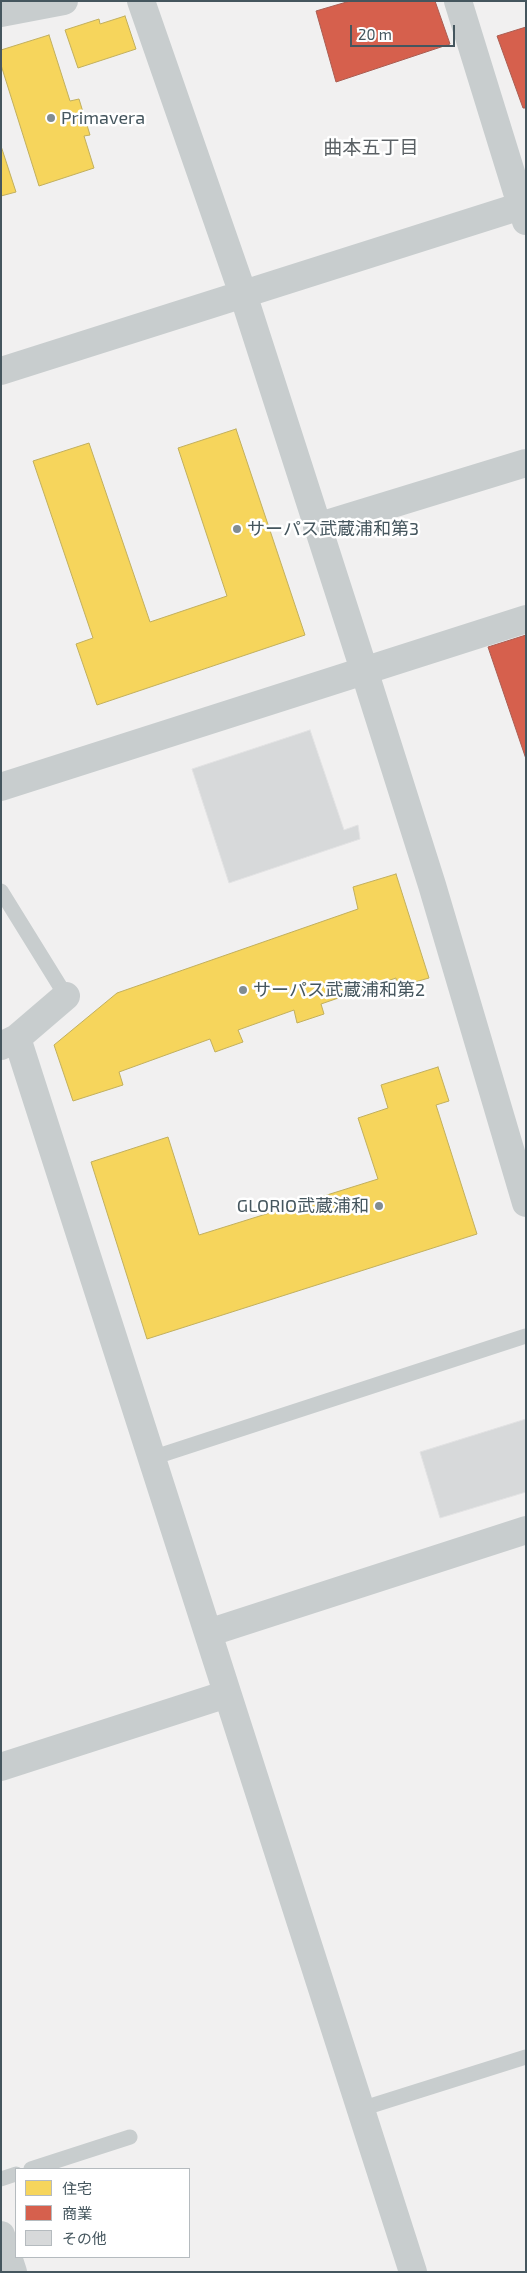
<!DOCTYPE html>
<meta charset="utf-8">
<style>
body{margin:0}
#map{position:relative;width:527px;height:2273px;overflow:hidden;background:#f1f0f0;font-family:"Exo 2","Noto Sans JP",sans-serif}
canvas{display:block}
.frame{position:absolute;inset:0;border:2px solid #45565e;pointer-events:none}
.legend{position:absolute;left:15px;top:2168px;width:175px;height:90px;box-sizing:border-box;background:#fff;border:1px solid #b5bbbf;margin:0;padding:6px 9px;list-style:none;font-size:15px;color:#45565e}
.legend li{display:flex;align-items:center;gap:10px;height:25px}
.legend b{width:25px;border:1px solid #b5bbbf}
.scale{position:absolute;left:350px;top:25px;width:105px;height:22px;box-sizing:border-box;border:2px solid #45565e;border-top:0;padding-left:6px;font-size:15px;line-height:18px;white-space:nowrap;color:#45565e;-webkit-text-stroke:4px #fff;paint-order:stroke}
</style>
<div id="map">
<canvas width="527" height="2273"></canvas>
<div class="frame"></div>
<ul class="legend">
<li><b style="height:14px;background:#f6d55c"></b>住宅</li>
<li><b style="height:14px;background:#d6604d"></b>商業</li>
<li><b style="height:14px;background:#d7d9da"></b>その他</li>
</ul>
<div class="scale">20 m</div>
</div>
<script>
const c = document.querySelector('canvas').getContext('2d');
c.lineJoin = 'round';
function fillPath(path, color) { c.fillStyle = color; c.fill(path, 'evenodd'); }
const poly = rows => new Path2D(rows.map(r => 'M' + r).join(''));
function stroke(path, color, width, dash) { c.strokeStyle = color; c.lineWidth = width; c.lineCap = dash ? 'butt' : 'round'; c.setLineDash(dash || []); c.stroke(path); }
function write(font, color, halo, rows, align = 'center') {
  c.font = font + ' "Exo 2","Noto Sans JP",sans-serif'; c.lineWidth = 5; c.setLineDash([]); c.textBaseline = 'middle'; c.strokeStyle = halo; c.fillStyle = color; for (const [text, x, y, turn = 0] of rows) {
    c.save(); c.translate(x, y); c.rotate((+turn || 0) * Math.PI / 180); c.textAlign = isNaN(turn) ? turn : align; if (halo) c.strokeText(text, 0, 0); c.fillText(text, 0, 0); c.restore();
  }
}
const homes = poly([
 [125,16,136,49,78,68,65,30,99,19,100,24,125,16],
 [49,35,70,101,79,99,90,135,84,136,94,168,39,186,1,65,1,50,49,35],
 [1,146,16,192,1,196,1,146],
 [236,429,305,635,97,705,76,644,93,638,33,461,89,443,150,622,227,596,178,448,236,429],
 [396,874,429,978,397,987,396,978,321,1004,324,1014,297,1023,294,1010,238,1030,243,1042,215,1052,210,1039,119,1072,123,1085,73,1101,54,1045,117,993,358,909,353,887,396,874],
 [438,1067,449,1101,436,1105,477,1234,147,1339,91,1162,168,1137,199,1235,378,1179,358,1118,388,1108,381,1085,438,1067]
]);
const shops = poly([
 [350,1,435,1,450,44,336,82,316,11,350,1],
 [526,27,526,108,523,108,497,36,526,27],
 [526,635,526,759,488,647,526,635]
]);
const building = poly([
 [310,730,344,830,358,825,360,839,229,883,192,769,310,730],
 [526,1419,526,1492,440,1518,420,1452,526,1419]
]);
const lane = poly([
 [1,891,66,996],
 [152,1458,526,1336],
 [361,2109,526,2057],
 [31,2169,130,2137],
 [1,2179,16,2174]
]);
const street = poly([
 [141,1,243,294,364,670,432,885,526,1203],
 [458,1,526,221],
 [1,13,64,1],
 [1,371,521,206],
 [317,527,526,463],
 [1,787,526,619],
 [17,1038,413,2272],
 [1,1046,17,1038,66,996],
 [208,1633,526,1530],
 [1,1767,227,1694],
 [1,2235,13,2272]
]);
const markers = [
 [51,118,5,"#818c91"],
 [237,529,5,"#818c91"],
 [243,990,5,"#818c91"],
 [379,1206,5,"#818c91"]
];
const poiNames = [
 ["Primavera",61,118],
 ["サーパス武蔵浦和第3",247,529],
 ["サーパス武蔵浦和第2",253,990],
 ["GLORIO武蔵浦和",369,1206,"right"]
];
const neighbourhoodNames = [
 ["曲本五丁目",371,148]
];
fillPath(homes, '#f6d55c');
stroke(homes, '#c1af5d', 1);
fillPath(shops, '#d6604d');
stroke(shops, '#aa5d52', 1);
fillPath(building, '#d7d9da');
stroke(building, '#e2e2e3', 1);
stroke(lane, '#c8cdce', 15);
stroke(street, '#c8cdce', 28);
for (const [x, y, r, color] of markers) { const dot = new Path2D(); dot.arc(x, y, r, 0, 2 * Math.PI); c.fillStyle = color; c.fill(dot); stroke(dot, '#fff', 2); }
write('18px', '#45565e', '#fff', poiNames, 'left');
write('19px', '#5b6165', '#fff', neighbourhoodNames);
</script>
